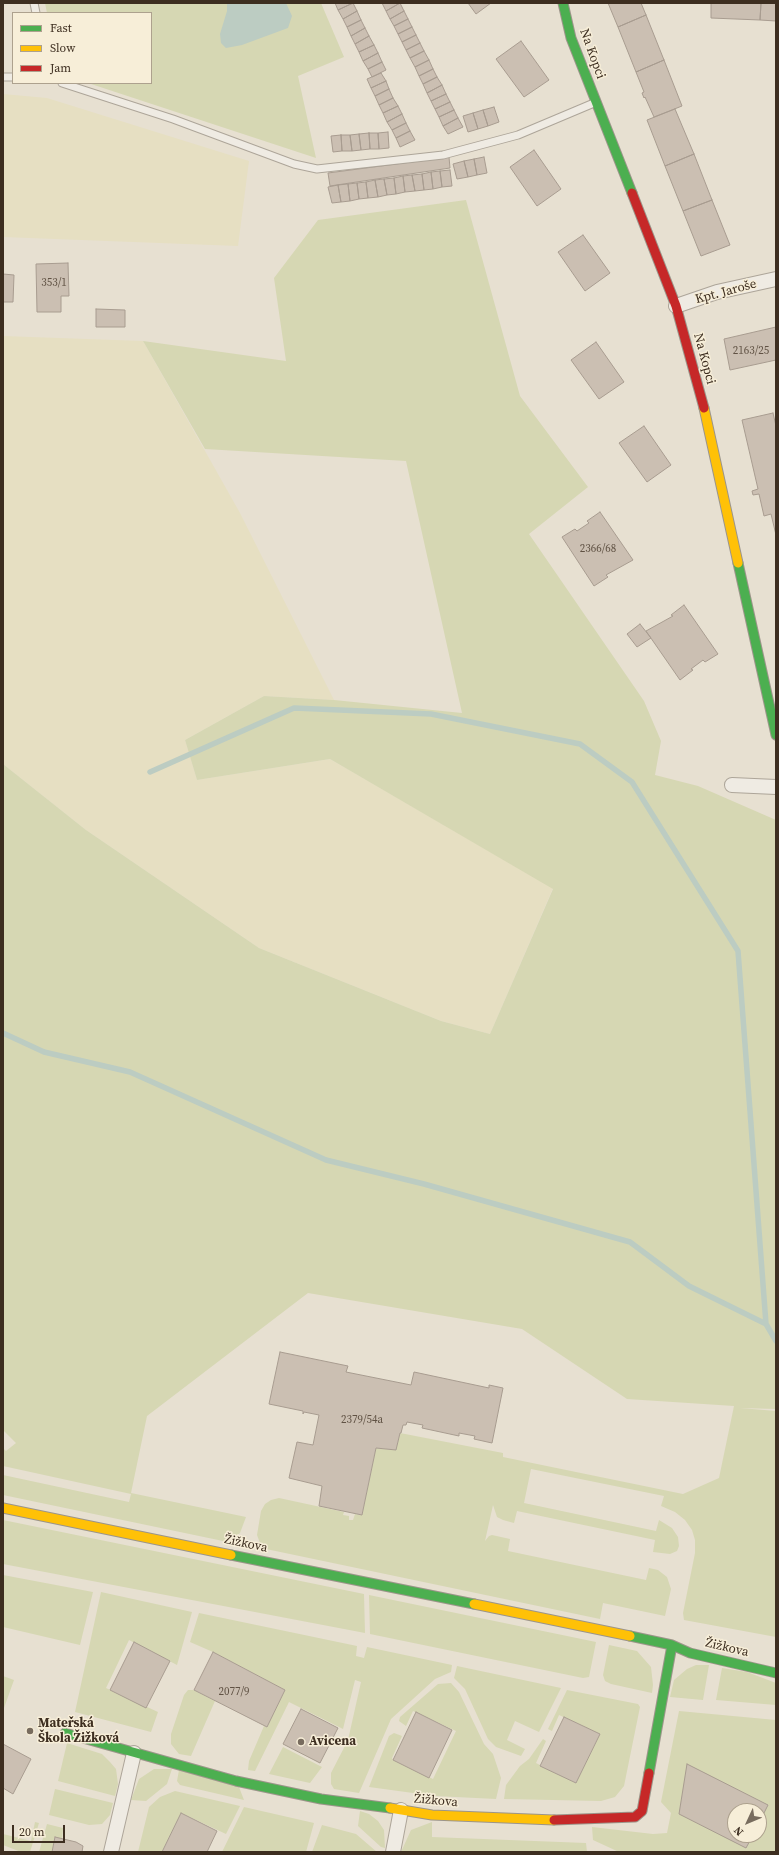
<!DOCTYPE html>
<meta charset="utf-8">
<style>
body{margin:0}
#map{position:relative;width:779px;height:1855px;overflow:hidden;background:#e7e0d1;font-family:"Source Serif 4",serif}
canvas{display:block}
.frame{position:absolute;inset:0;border:4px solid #3d2e20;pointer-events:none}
.legend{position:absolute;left:12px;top:12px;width:140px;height:72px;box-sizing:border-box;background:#f7eed8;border:1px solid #ada18e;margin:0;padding:5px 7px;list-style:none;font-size:12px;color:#3d2e20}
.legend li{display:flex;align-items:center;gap:8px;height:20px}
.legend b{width:20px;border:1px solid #ada18e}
.north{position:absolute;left:727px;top:1803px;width:40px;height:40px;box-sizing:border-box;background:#f7eed8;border:1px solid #ada18e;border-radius:50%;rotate:226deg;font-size:11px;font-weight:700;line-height:16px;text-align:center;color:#3d2e20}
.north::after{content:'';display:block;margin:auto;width:14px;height:18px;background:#786c5e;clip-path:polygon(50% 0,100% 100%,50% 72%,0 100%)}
.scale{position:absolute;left:12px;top:1825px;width:53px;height:18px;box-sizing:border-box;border:2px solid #3d2e20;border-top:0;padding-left:5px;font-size:12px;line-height:14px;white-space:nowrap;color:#3d2e20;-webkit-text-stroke:3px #f7eed8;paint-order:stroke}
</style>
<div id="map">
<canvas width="779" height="1855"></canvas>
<div class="frame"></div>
<ul class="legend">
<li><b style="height:5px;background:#4caf50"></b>Fast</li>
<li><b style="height:5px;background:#ffc107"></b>Slow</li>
<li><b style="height:5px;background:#c62828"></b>Jam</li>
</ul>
<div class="north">N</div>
<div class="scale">20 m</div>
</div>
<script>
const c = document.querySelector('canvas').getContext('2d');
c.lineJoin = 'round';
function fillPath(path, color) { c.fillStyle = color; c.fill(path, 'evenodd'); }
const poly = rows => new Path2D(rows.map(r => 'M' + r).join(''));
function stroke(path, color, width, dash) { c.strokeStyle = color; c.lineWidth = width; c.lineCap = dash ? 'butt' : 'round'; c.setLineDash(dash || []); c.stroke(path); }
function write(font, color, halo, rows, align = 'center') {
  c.font = font + ' "Source Serif 4",serif'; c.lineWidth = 3; c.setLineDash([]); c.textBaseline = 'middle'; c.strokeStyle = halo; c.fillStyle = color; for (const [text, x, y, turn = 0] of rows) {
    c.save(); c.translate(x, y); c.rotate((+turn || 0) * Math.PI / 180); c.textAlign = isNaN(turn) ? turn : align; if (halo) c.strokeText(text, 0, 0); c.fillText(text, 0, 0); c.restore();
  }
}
const farmland = poly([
 [3,94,47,98,249,161,238,246,3,237],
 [3,336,143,341,240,513,334,700,264,696,185,740,197,780,330,759,553,888,490,1034,441,1021,259,948,86,830,3,764]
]);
const green = poly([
 [45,3,321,3,344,57,298,76,316,158,88,83,151,83,151,13,47,13],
 [466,200,520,396,588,487,529,534,644,701,661,741,655,775,698,786,776,820,776,1409,740,1408,776,1411,776,1637,684,1620,683,1613,695,1553,695,1540,692,1530,685,1520,675,1512,661,1506,664,1496,531,1469,524,1503,656,1531,659,1520,672,1528,678,1537,679,1546,677,1551,670,1554,653,1552,655,1540,517,1511,514,1523,503,1520,497,1517,493,1505,485,1541,489,1536,492,1535,510,1539,508,1551,646,1580,649,1568,658,1570,667,1577,671,1589,665,1616,603,1603,600,1619,266,1549,260,1543,257,1535,261,1511,265,1504,271,1500,279,1498,344,1512,343,1515,349,1516,349,1520,353,1520,355,1514,362,1515,376,1448,396,1450,400,1433,503,1453,503,1457,683,1494,719,1478,734,1406,627,1399,522,1329,308,1293,147,1416,131,1493,246,1517,240,1533,234,1538,223,1541,3,1495,3,1475,129,1502,131,1494,3,1466,3,1448,6,1451,16,1443,3,1430,3,764,86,830,259,948,441,1021,490,1034,553,889,330,759,197,780,185,740,264,696,334,700,462,713,406,461,205,449,143,341,286,361,274,278,318,220],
 [3,1520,364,1594,365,1633,3,1564],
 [3,1575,93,1592,80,1645,3,1627],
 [101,1592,192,1612,177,1665,129,1640,106,1688,158,1712,151,1732,75,1712],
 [369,1595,596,1642,589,1677,583,1678,370,1634],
 [199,1613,357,1646,356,1656,364,1658,367,1647,452,1665,451,1672,435,1679,391,1719,359,1793,334,1789,331,1784,331,1773,348,1740,361,1682,355,1680,343,1729,289,1702,255,1771,248,1770,249,1761,264,1726,267,1727,285,1690,213,1652,190,1642],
 [609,1645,637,1651,651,1667,653,1685,652,1693,611,1684,605,1681,603,1675],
 [696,1665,709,1665,703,1700,670,1697,674,1680,687,1669],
 [457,1666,561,1688,539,1732,515,1721,507,1740,525,1749,521,1756,496,1747,488,1739,465,1689,454,1678],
 [722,1668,747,1672,776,1683,776,1705,716,1700],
 [3,1676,14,1680,4,1708,3,1707],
 [451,1683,459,1692,484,1744,493,1754,501,1778,496,1799,435,1796,369,1787,389,1736,394,1733,402,1736,392,1758,393,1760,433,1779,456,1731,413,1711,406,1726,399,1721,400,1717,438,1684],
 [188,1690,194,1690,215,1701,191,1756,179,1754,171,1744,171,1734,184,1695],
 [567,1690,638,1704,640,1707,624,1786,615,1797,601,1801,504,1799,506,1785,520,1766,529,1759,543,1739,546,1741,536,1763,576,1783,600,1734,559,1715,552,1731,548,1729],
 [679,1711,776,1720,776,1852,619,1852,593,1840,592,1827,653,1834,667,1833,671,1813,661,1802],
 [735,1811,759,1811,759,1835,735,1835],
 [67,1743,102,1754,110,1762,116,1769,118,1784,115,1796,58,1781],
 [283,1747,322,1767,310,1783,269,1774],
 [154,1769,172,1769,167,1784,146,1801,131,1800,139,1779],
 [179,1770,239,1787,244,1800,180,1785,177,1781],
 [55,1789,113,1803,110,1815,102,1824,89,1825,49,1815],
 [175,1791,240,1806,226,1834,181,1813,162,1852,138,1852,149,1807,160,1797],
 [244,1807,314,1823,306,1852,222,1852],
 [360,1811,369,1814,378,1821,384,1830,385,1848,381,1847,358,1826],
 [35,1822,39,1823,30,1852,21,1852,3,1845,3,1834,31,1841],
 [432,1822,432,1837,586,1843,587,1852,401,1852,411,1830],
 [47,1824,63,1828,62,1839,55,1837,52,1852,39,1852],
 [322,1825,356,1834,377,1852,312,1852]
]);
const water = poly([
 [227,3,286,3,292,16,288,28,242,45,226,48,221,43,220,34,227,11]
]);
const stream = poly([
 [150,772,294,708,431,714,580,744,632,782,738,951,766,1324,776,1341],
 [3,1033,44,1052,130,1072,326,1160,424,1184,630,1242,689,1286,766,1324]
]);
const building = poly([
 [335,3,353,3,338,10,335,3],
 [353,3,357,11,343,19,338,10,353,3],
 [382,3,400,3,386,11,382,3],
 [400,3,404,11,390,19,386,11,400,3],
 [468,3,491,3,476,14,468,3],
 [608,3,641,3,646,15,618,27,608,3],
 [711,3,761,3,760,20,711,18,711,3],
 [761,3,776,3,776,21,760,20,761,3],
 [357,11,361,20,347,27,343,19,357,11],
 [404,11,408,19,394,26,390,19,404,11],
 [646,15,664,60,636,72,618,27,646,15],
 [408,19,412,27,398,34,394,26,408,19],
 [361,20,365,28,351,36,347,27,361,20],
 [412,27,416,35,402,42,398,34,412,27],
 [365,28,369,36,355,44,351,36,365,28],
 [416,35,420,43,406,50,402,42,416,35],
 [369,36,374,45,359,52,355,44,369,36],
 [521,41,549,80,524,97,496,59,521,41],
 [420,43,424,51,410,58,406,50,420,43],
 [374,45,378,53,363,61,359,52,374,45],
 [424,51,429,60,415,67,410,58,424,51],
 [378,53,382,62,368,69,363,61,378,53],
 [429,60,433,69,419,76,415,67,429,60],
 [664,60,682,106,654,117,645,97,644,98,642,93,644,92,636,72,664,60],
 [382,62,386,70,372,77,368,69,382,62],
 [433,69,437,77,423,84,419,76,433,69],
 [381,73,386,81,371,88,367,79,381,73],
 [437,77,442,85,427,93,423,84,437,77],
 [386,81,389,89,375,96,371,88,386,81],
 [442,85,446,94,431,101,427,93,442,85],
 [389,89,393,98,379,105,375,96,389,89],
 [446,94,450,102,435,109,431,101,446,94],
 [393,98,398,106,383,113,379,105,393,98],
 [450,102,454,110,439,117,435,109,450,102],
 [398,106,402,114,387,122,383,113,398,106],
 [494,107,499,122,488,126,483,110,494,107],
 [675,109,694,154,665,166,647,120,675,109],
 [454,110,458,118,443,126,439,117,454,110],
 [483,110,488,126,478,129,473,113,483,110],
 [473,113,478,129,468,132,463,116,473,113],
 [402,114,406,123,392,130,387,122,402,114],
 [458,118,463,127,448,134,443,126,458,118],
 [406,123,410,131,396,138,392,130,406,123],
 [410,131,415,140,400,147,396,138,410,131],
 [388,132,389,148,379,149,378,133,388,132],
 [369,133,370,149,361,150,359,134,369,133],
 [369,133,378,133,379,149,370,149,369,133],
 [359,134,361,150,352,151,350,135,359,134],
 [341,135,342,151,333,152,331,136,341,135],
 [341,135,350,135,352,151,342,151,341,135],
 [534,150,561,189,537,206,510,167,534,150],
 [694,154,712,200,683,211,665,166,694,154],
 [449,157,450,168,330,186,328,173,449,157],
 [484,157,487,173,477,175,474,159,484,157],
 [474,159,477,175,468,177,464,161,474,159],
 [464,161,468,177,457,179,453,164,464,161],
 [450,170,452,186,442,187,440,171,450,170],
 [440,171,442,187,433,189,431,172,440,171],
 [431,172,433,189,424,190,422,174,431,172],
 [422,174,424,190,415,191,412,175,422,174],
 [412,175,415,191,405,192,403,176,412,175],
 [403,176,405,192,396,194,394,178,403,176],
 [394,178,396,194,387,195,384,179,394,178],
 [384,179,387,195,378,197,375,180,384,179],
 [375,180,378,197,368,198,366,182,375,180],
 [366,182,368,198,359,199,357,183,366,182],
 [357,183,359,199,350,201,348,184,357,183],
 [348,184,350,201,341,202,338,185,348,184],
 [338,185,341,202,332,203,328,187,338,185],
 [712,200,730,245,701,256,683,211,712,200],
 [583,235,610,273,585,291,558,252,583,235],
 [68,263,69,296,61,296,61,312,37,312,36,264,68,263],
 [3,274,14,275,13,302,3,302,3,274],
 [96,309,125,310,125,327,96,327,96,309],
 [776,327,776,360,730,370,724,339,776,327],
 [596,342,624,382,599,399,571,360,596,342],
 [773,413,776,426,776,535,771,514,764,516,759,494,753,495,752,491,758,489,742,420,773,413],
 [644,426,671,465,647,482,619,443,644,426],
 [600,512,633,560,606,575,608,577,594,586,562,537,575,529,577,531,589,523,587,521,600,512],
 [684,605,718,654,705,662,703,660,691,669,693,670,680,680,646,631,673,616,671,615,684,605],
 [640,624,651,638,637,647,627,634,640,624],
 [280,1352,348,1366,346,1372,411,1385,414,1372,489,1388,489,1385,503,1388,492,1443,474,1439,475,1436,459,1433,459,1436,422,1428,423,1425,407,1422,406,1425,403,1425,401,1433,400,1433,396,1450,376,1448,362,1515,319,1506,322,1486,289,1478,297,1442,313,1445,319,1415,304,1412,303,1414,303,1411,269,1404,280,1352],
 [134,1642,170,1661,146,1708,110,1690,134,1642],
 [213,1652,285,1690,267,1727,194,1690,213,1652],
 [301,1709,338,1728,320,1763,283,1744,301,1709],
 [416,1712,452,1730,429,1778,393,1760,416,1712],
 [564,1717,600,1734,576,1783,540,1766,564,1717],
 [3,1744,31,1759,13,1794,3,1788,3,1744],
 [687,1764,768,1805,759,1823,759,1811,735,1811,735,1835,753,1835,746,1848,679,1814,687,1764],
 [181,1813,217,1831,207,1852,162,1852,181,1813],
 [55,1837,76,1842,83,1846,82,1852,52,1852,55,1837]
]);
const lane = poly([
 [34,3,36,13],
 [3,77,13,77],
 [62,83,173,119,294,164,317,169,443,155,518,135,594,103]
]);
const street = poly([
 [676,306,717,292,776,279],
 [732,785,776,787],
 [111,1852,134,1753],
 [393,1852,401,1810]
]);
const fast = poly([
 [563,3,571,38,632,193],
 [738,563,776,735],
 [231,1555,474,1604],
 [630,1636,672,1645,690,1653,776,1673],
 [65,1733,236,1781,321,1799,390,1808],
 [649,1773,672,1645]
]);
const slow = poly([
 [704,408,738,563],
 [3,1508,231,1555],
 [474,1604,630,1636],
 [390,1808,432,1815,554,1820]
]);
const jam = poly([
 [632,193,676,306,704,408],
 [554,1820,635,1817,642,1811,649,1773]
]);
const markers = [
 [30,1731,4,"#786c5e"],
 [301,1742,4,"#786c5e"]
];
const numberNames = [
 ["353/1",54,283],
 ["2163/25",751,351],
 ["2366/68",598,549],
 ["2379/54a",362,1420],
 ["2077/9",234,1692]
];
const streetNames = [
 ["Na Kopci",592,54,70],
 ["Kpt. Jaroše",726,292,-15],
 ["Na Kopci",704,359,75],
 ["Žižkova",246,1544,12],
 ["Žižkova",727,1648,13],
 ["Žižkova",436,1801,5]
];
const poiNames = [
 ["Mateřská",38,1724],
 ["Škola Žižková",38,1739],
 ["Avicena",309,1742]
];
fillPath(farmland, '#e6dfc2');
fillPath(green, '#d6d7b3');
fillPath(water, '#bcccc2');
stroke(stream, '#bcccc2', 5.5);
fillPath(building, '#cbbfb2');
stroke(building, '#a89c90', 1);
stroke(lane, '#ada599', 9);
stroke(street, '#ada599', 16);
stroke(fast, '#9c958a', 11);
stroke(slow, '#9c958a', 11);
stroke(jam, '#9c958a', 11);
stroke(lane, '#efebe3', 7);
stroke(street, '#efebe3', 14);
stroke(fast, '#4caf50', 9);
stroke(slow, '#ffc107', 9);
stroke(jam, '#c62828', 9);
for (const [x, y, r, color] of markers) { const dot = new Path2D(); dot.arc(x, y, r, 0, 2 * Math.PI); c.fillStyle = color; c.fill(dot); stroke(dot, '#f7eed8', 1.5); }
write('11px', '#605244', null, numberNames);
write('13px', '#3d2e20', '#f7eed8', streetNames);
write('bold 13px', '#3d2e20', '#f7eed8', poiNames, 'left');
</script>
